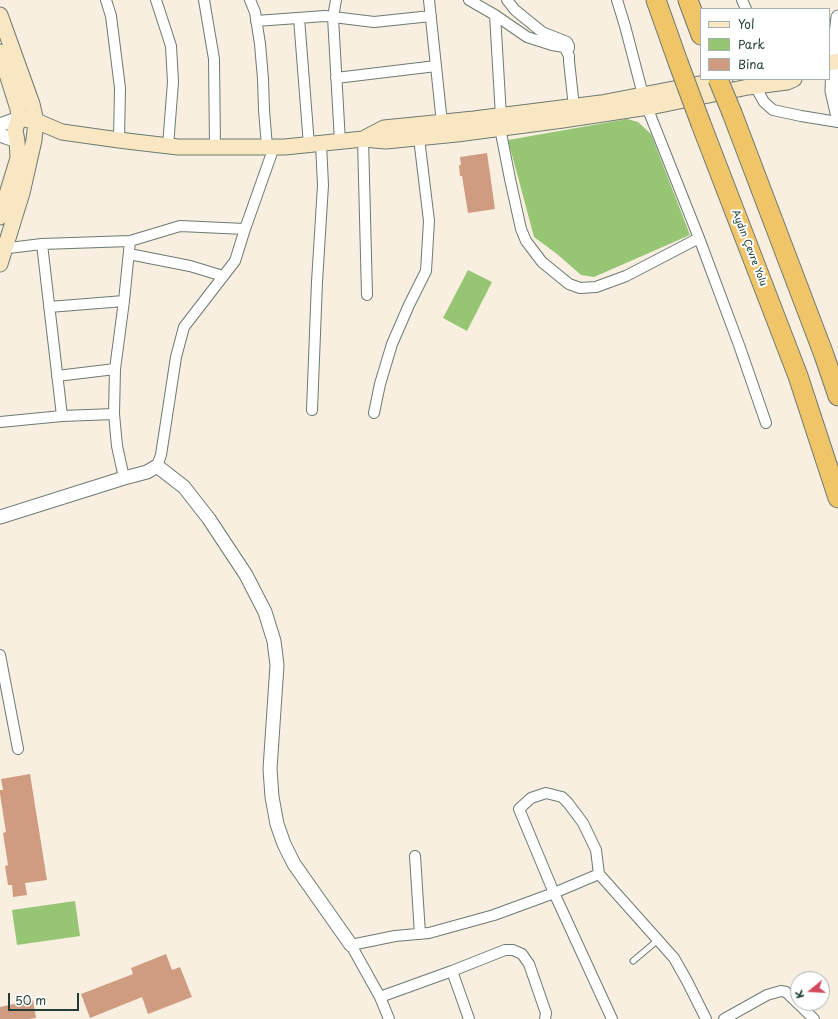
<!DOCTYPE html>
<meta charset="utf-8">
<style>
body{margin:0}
#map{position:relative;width:838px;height:1019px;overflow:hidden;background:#f9efe1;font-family:"Playpen Sans",sans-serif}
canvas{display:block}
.legend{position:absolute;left:700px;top:8px;width:130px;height:72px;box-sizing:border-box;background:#fff;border:1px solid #a5b1ae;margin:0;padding:5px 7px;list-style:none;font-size:12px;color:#1f3d34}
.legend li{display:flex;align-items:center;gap:8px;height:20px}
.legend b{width:20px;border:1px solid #a5b1ae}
.north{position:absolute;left:790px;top:971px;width:40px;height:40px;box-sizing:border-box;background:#fff;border:1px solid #a5b1ae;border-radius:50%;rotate:252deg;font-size:11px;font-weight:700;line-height:16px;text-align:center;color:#1f3d34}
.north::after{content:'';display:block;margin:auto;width:14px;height:18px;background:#d1495b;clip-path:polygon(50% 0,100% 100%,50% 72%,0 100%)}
.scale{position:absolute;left:8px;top:993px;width:71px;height:18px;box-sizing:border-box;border:2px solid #1f3d34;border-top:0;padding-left:5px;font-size:12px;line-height:14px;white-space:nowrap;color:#1f3d34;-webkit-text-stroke:3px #fff;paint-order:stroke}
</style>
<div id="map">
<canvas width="838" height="1019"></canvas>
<ul class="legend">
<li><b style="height:5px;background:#f9e7c3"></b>Yol</li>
<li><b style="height:11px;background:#96c574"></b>Park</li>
<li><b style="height:11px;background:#cf9c82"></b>Bina</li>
</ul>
<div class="north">K</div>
<div class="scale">50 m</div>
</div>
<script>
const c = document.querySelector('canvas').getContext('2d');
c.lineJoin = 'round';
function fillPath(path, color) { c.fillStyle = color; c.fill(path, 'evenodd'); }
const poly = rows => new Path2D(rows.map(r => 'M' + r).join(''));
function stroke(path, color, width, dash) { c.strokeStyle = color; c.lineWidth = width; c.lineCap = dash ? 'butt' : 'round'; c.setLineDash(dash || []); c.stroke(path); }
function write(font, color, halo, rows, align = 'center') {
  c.font = font + ' "Playpen Sans",sans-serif'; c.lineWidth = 4; c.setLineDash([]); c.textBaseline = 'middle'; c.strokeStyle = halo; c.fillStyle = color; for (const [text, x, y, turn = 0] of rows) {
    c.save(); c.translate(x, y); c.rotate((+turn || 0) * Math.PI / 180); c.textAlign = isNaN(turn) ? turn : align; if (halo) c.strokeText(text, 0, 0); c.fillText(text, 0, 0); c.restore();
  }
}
const green = poly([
 [627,119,638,122,651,134,690,235,594,277,581,275,557,254,534,237,508,140],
 [468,270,492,282,467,331,443,318],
 [75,901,80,936,17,945,12,910]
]);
const building = poly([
 [487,153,495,209,468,213,462,176,460,176,459,165,461,165,460,157],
 [30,774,47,880,25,883,27,895,13,897,12,885,8,885,5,866,8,865,3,833,6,832,0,794,0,790,3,790,1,779],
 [166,954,172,970,180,967,192,997,148,1014,142,997,90,1018,81,994,133,974,131,968],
 [33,1000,36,1018,29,1019,0,1019,0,1007]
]);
const service = poly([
 [633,961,658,940]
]);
const minor = poly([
 [106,0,111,16,120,88,119,140],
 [156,0,171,46,173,82,168,146],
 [204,0,214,59,215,147],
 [250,0,255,12,260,44,263,79,264,110,267,147],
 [336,0,333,17,340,142],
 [429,0,442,123],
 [469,0,495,15,527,37,552,45,564,47,567,52,569,56,569,61,574,107],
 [507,0,515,10,542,32,567,42,569,46,569,48],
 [617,0,625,26,643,95],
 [742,0,746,9],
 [495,15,501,116],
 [299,18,309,145],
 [256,21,325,16,374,22,431,16],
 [336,78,436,66],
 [755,86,764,102,773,110,801,116,838,122],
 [647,107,699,238,739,345,766,423],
 [500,128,510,179,521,229,526,241,542,262,569,284,580,288,596,287,626,276,699,238],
 [363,139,367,295],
 [42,244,62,416],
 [0,249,42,244,130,241,180,226,245,229],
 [129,254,190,266,223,276],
 [49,307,124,301],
 [57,376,115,369],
 [312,410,317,282,323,185,321,144],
 [374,413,380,384,392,344,409,305,426,271,429,221,419,138],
 [0,422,62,416,114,414],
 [157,466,161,455,176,357,184,327,235,261,245,229,274,147],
 [124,478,117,446,114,414,115,369,124,301,130,241],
 [0,655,18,749],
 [415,856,420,934],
 [599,874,674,958,687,981,706,1019],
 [452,971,469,1019],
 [380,997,452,971,505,950,513,950,522,954,529,964,546,1013,545,1019],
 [389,1019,380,997,351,945,395,936,429,933,494,915,554,893,599,874,596,850,583,823,568,803,562,797,546,793,531,798,519,809,554,893,561,908,612,1019],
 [724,1019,767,995,781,991,786,992,814,1019]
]);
const tertiary = poly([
 [838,17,833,62,832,91,838,117],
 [0,125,19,118],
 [0,135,17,141],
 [0,517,124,478,147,472,157,466,184,487,209,519,246,575,265,612,274,641,277,665,270,769,272,797,277,824,284,844,294,864,351,945]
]);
const secondary = poly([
 [0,15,32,104,36,121,34,140,22,193,0,264],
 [0,52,18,109,19,118,15,130,17,141,18,158,0,217],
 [829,63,838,61],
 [19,118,36,121,62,132,119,140,135,142,178,147,285,147,363,139,386,141,457,134,563,120,655,106,748,87,787,82,794,79],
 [363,139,384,128,474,119,601,103,725,79]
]);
const motorway = poly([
 [656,0,678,62],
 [688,0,701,35],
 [732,113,824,355,838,396],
 [701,124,798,376,838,498]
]);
const motorwayBridge = poly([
 [678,62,701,124],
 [718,79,732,113]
]);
const streetNames = [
 ["Aydın Çevre Yolu",749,248,69]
];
fillPath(green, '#96c574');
fillPath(building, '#cf9c82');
stroke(service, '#6b7b71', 7);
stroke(minor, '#6b7b71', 12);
stroke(tertiary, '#6b7b71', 15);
stroke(secondary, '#6b7b71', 17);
stroke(motorway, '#6b7b71', 21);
stroke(service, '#fff', 5);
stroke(minor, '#fff', 10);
stroke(tertiary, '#fff', 13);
stroke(secondary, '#f9e7c3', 15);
stroke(motorway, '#f0c469', 19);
stroke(motorwayBridge, '#6b7b71', 21, []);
stroke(motorwayBridge, '#f0c469', 19);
write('10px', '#1f3d34', '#fff', streetNames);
</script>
